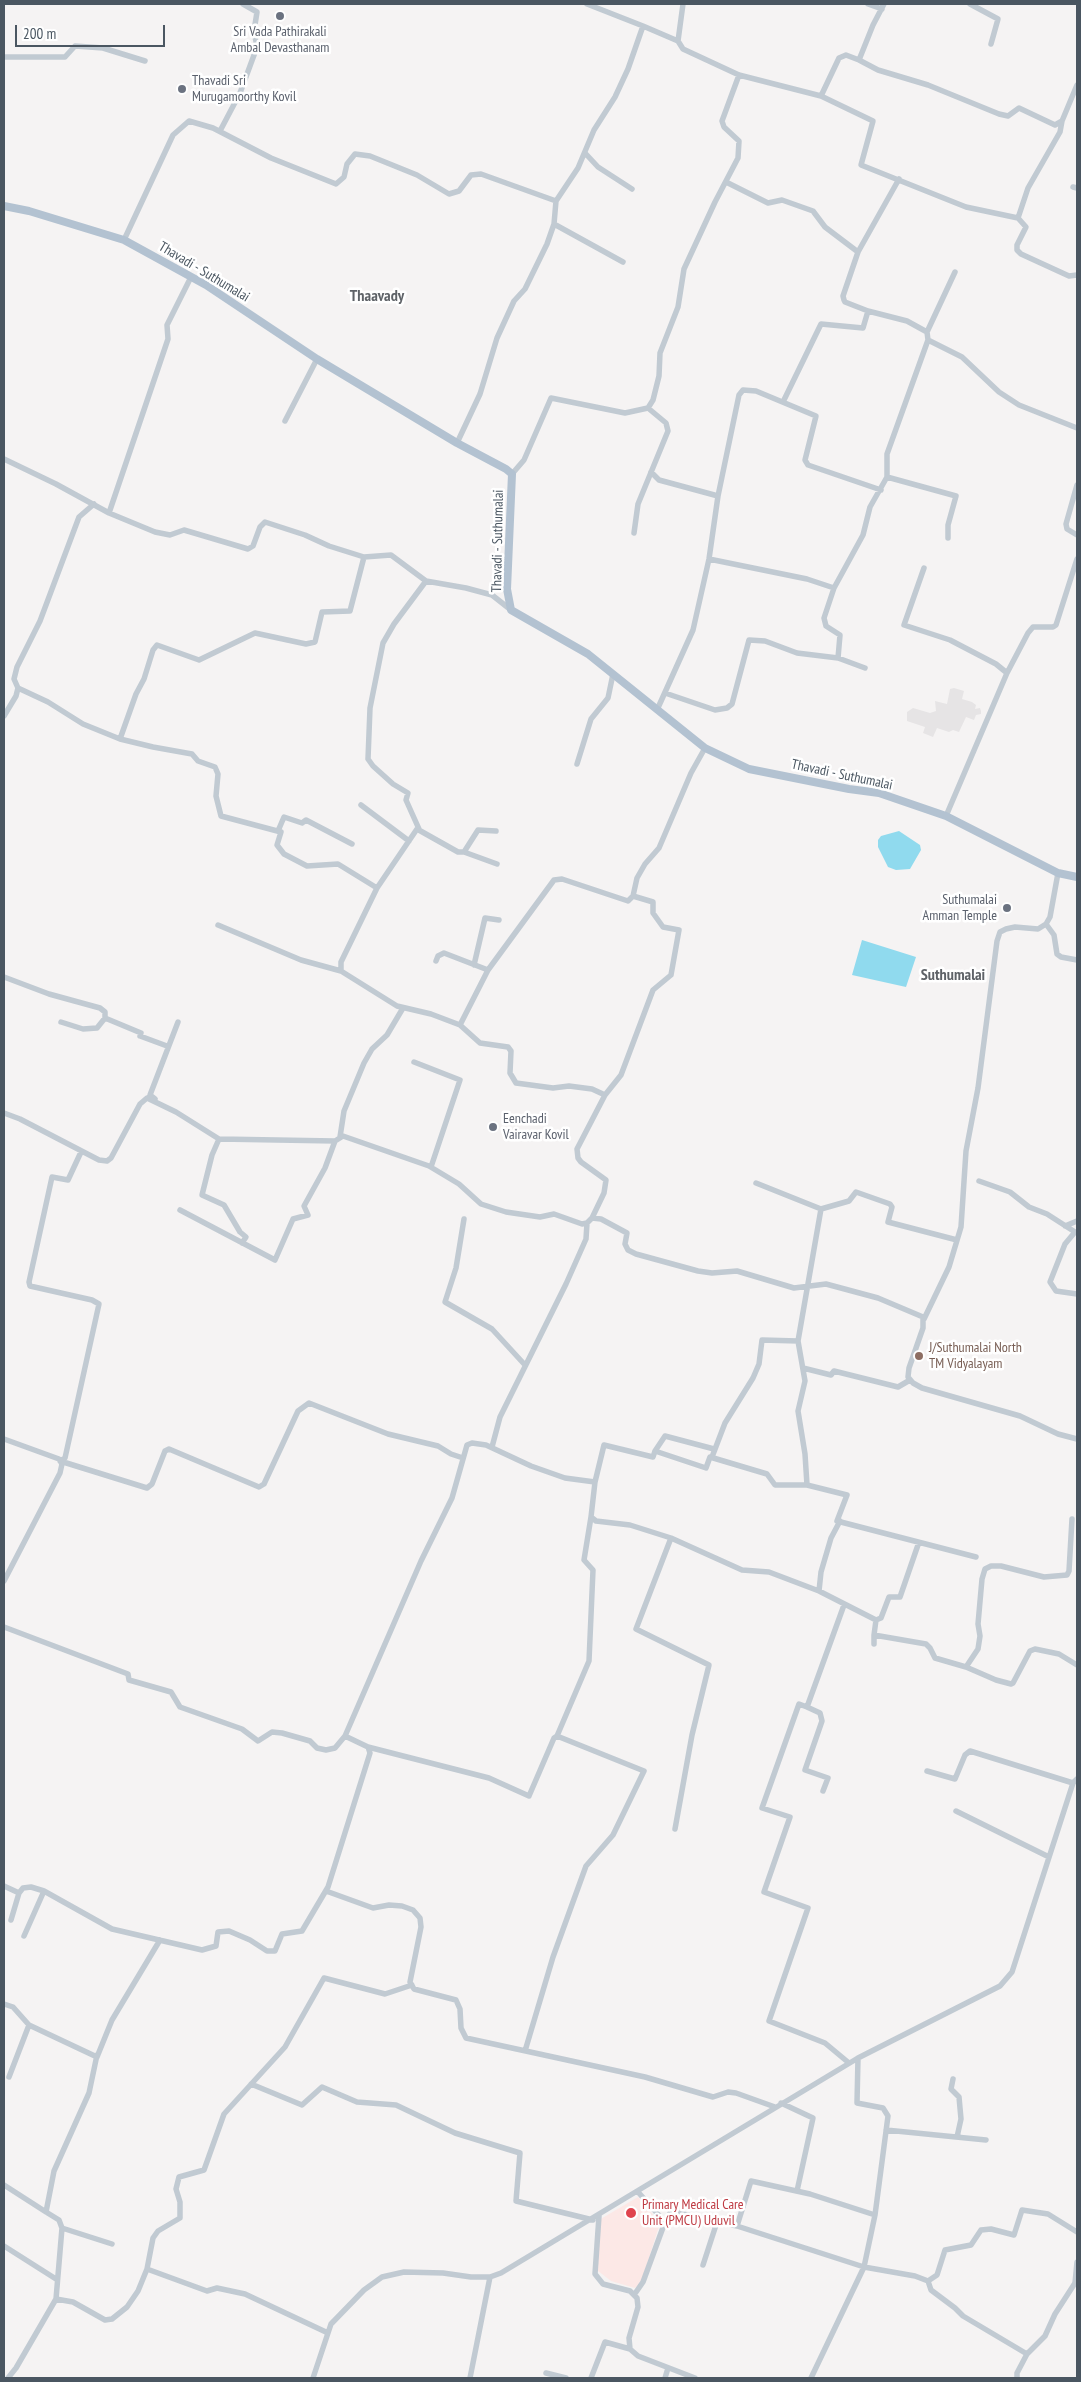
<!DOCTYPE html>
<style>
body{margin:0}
#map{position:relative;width:1081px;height:2382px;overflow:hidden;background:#f5f3f3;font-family:"PT Sans Narrow",sans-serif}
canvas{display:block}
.frame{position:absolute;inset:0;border:5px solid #4a5661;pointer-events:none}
.scale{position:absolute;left:15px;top:25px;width:150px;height:22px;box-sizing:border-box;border:2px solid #4a5661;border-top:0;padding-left:6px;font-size:15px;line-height:18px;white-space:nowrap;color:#4a5661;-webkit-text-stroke:4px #fff;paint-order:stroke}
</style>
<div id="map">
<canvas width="1081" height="2382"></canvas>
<div class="frame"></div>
<div class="scale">200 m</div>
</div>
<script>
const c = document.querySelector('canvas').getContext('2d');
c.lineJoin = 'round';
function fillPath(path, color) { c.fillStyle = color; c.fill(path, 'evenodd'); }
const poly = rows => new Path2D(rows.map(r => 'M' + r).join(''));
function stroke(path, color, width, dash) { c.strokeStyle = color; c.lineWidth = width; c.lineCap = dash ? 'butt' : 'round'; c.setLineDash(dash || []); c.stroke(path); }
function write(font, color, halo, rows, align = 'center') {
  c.font = font + ' "PT Sans Narrow",sans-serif'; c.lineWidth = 5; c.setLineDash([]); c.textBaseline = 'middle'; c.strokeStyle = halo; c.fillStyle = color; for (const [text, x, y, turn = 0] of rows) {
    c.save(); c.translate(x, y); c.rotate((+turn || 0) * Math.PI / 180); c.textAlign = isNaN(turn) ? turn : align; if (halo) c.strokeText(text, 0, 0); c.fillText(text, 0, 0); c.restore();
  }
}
const education = poly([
 [954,688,964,691,962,699,972,702,976,705,975,709,980,708,981,711,981,714,976,715,974,720,966,717,959,732,953,730,949,732,937,728,933,737,923,733,925,727,907,721,907,712,913,708,930,713,936,711,935,701,947,704,950,689]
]);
const medical = poly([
 [638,2197,660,2223,641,2283,635,2288,611,2281,598,2271,599,2220]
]);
const water = poly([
 [899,831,920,845,921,850,910,869,896,870,888,867,878,847,878,840,881,836],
 [862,940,916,957,906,987,852,975]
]);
const minor = poly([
 [587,4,643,26],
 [868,4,882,9],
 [970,4,998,19,991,44],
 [678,41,683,4],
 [4,57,65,57,75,46,103,48,145,61],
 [859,60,878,70,928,85,999,114,1008,116,1019,108,1055,125,1062,121,1077,85],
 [821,96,873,121,861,165,966,207,1018,218,1026,227,1017,245,1017,250,1021,254,1069,276,1077,275],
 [220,131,240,93,257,47,254,31,257,12,243,4],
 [585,153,598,167,632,189],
 [899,179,858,252,843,296,844,300,845,302,868,311,907,321,927,332],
 [726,182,768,203,782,200,813,211,825,227,858,252],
 [1073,187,1077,188],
 [1018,218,1028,188,1060,132,1062,121],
 [554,224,623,262],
 [124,240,173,135,189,121,213,128,271,158,336,184,344,177,347,164,355,154,370,156,417,175,449,194,459,191,471,175,481,174,556,201],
 [928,340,962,357,999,392,1019,405,1077,428],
 [783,402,821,324,863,328,868,311],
 [285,421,317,359],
 [457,443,480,394,497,338,514,301,525,289,547,244,554,224,556,201,578,168,594,130,615,97,628,69,643,26,678,41,683,49,739,75,821,96,839,58,846,55,859,60,873,25,884,4],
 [4,459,56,484,109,513,155,532,170,535,184,530,248,549,253,546,260,527,265,522,305,535,329,546,364,557,391,555,426,581,466,588,492,595,511,610],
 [651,472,659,480,718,496],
 [512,474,524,460,551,398,625,413,648,408,653,400,659,376,660,353,678,307,684,269,715,202,738,158,739,141,724,127,722,121,739,75],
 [887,477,956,496,948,525,948,538],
 [1077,485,1066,524,1067,529,1077,535],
 [109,513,168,339,167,325,191,277],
 [634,533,638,504,668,431,666,423,648,408],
 [709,559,807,579,834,588],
 [924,568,904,625,950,640,996,664,1007,673],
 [838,658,840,635,826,626,824,618,834,588,863,535,870,507,887,477,887,454,928,340,927,332,955,272],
 [18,688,48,702,83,724,120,739,153,747,192,754,198,761,215,767,218,774,216,796,221,816,281,832,277,845,284,854,307,866,338,864,377,888],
 [665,693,715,710,727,708,732,704,749,640,765,641,797,653,838,658,865,668],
 [657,710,693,630,709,559,718,496,739,395,743,390,756,391,816,416,805,460,808,465,881,490],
 [4,716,16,696,18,688,14,679,17,667,40,621,79,517,94,504],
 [120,739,136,694,144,679,153,650,157,645,199,660,255,633,306,644,315,642,322,612,350,611,364,557],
 [577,764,591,719,608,698,613,674],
 [361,805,409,841],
 [946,816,1007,673,1028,633,1033,627,1053,627,1056,625,1077,559],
 [419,829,406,800,408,793,393,784,373,766,368,759,370,708,383,643,394,624,426,581],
 [278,831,284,817,302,823,306,820,352,844],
 [464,852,497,864],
 [1046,924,1054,935,1057,954,1061,957,1077,960],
 [218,925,301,960,341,971,397,1006,431,1014,460,1025,480,1043,508,1047,511,1051,510,1073,516,1083,553,1088,569,1086,592,1089,605,1095,577,1149,578,1158,581,1162,606,1180,604,1193,592,1218],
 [436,961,438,956,444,953,488,970],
 [474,965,485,918,499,920],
 [341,971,341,962,377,888,417,829,458,852,464,852,478,830,496,831],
 [4,977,49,994,100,1008,105,1012,105,1018],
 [61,1022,83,1029,97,1028,105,1018,141,1033,140,1036,167,1046],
 [460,1025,488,970,554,880,562,879,628,901,633,896,637,878,645,864,659,848,691,773,705,748],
 [414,1062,460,1080,431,1167],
 [605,1095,621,1075,653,990,671,975,679,930,663,927,653,913,653,902,633,896],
 [155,1099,150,1095,178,1022],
 [4,1113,20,1119,99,1160,107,1161,111,1158,140,1104,147,1098,176,1112,219,1139,335,1141,343,1136,429,1166,459,1184,481,1204,506,1212,540,1217,554,1214,582,1224,587,1223,592,1218,601,1219,627,1233,625,1244,628,1250,636,1254,698,1271,712,1273,737,1271,794,1288,826,1284,878,1298,923,1317,923,1328,909,1368,908,1377,913,1383,922,1388,1020,1416,1058,1434,1077,1439],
 [340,1137,344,1111,364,1063,372,1049,387,1035,403,1008],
 [219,1139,212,1155,202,1195,224,1205,240,1232,246,1237,242,1243],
 [81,1152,68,1180,52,1177,29,1282,30,1286,92,1300,99,1304,65,1458,60,1461,147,1488,152,1484,165,1451,169,1449,259,1487,264,1484,298,1411,309,1403,388,1434,438,1446,451,1454,463,1458],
 [979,1181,1010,1192,1029,1207,1047,1214,1075,1232,1065,1244,1050,1282,1056,1291,1077,1294],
 [756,1183,821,1209,849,1201,856,1192,890,1204,892,1207,888,1222,957,1240],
 [180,1210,275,1260,293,1219,308,1215,304,1206,325,1168,335,1141],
 [464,1219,456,1268,445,1302,492,1329,525,1365],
 [1065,1226,1077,1221],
 [924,1319,949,1267,961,1227,966,1151,978,1088,997,941,1000,932,1006,929,1015,927,1038,929,1046,924,1050,917,1058,873],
 [803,1368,831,1375,834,1371,898,1387,910,1380],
 [4,1439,59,1459,62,1464,60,1473,4,1581],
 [492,1447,500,1417,566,1284,586,1239,587,1223],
 [655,1451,665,1436,714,1449],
 [712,1457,725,1423,753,1378,759,1364,762,1340,798,1341],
 [595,1482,604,1445,653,1457,655,1451,706,1468,710,1457,767,1474,775,1485,807,1485,847,1495,837,1521,976,1557],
 [807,1485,805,1454,798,1411,805,1381,798,1341,821,1209],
 [671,1538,636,1629,709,1665,692,1735,675,1829],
 [819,1591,821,1572,831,1538,840,1521],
 [844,1605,807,1707,799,1704,762,1808,790,1817,764,1892,808,1908,769,2021,825,2043,849,2063],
 [876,1620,881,1618,889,1597,900,1597,919,1542],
 [4,1627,128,1674,129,1680,171,1692,180,1707,242,1729,258,1741,272,1732,282,1733,310,1741,317,1748,326,1750,335,1748,345,1736,421,1561,452,1498,467,1445,472,1443,486,1445,531,1466,565,1478,595,1482,591,1517,596,1521,630,1525,671,1538,742,1570,769,1572,819,1591,876,1620,874,1635,926,1644,930,1648,935,1658,966,1667,996,1680,1011,1684,1013,1683,1030,1651,1035,1649,1059,1654,1077,1665],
 [874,1644,874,1635],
 [966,1667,978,1649,980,1636,978,1624,982,1579,985,1569,991,1566,1001,1566,1044,1577,1067,1575,1069,1571,1072,1519],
 [807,1707,820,1713,822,1721,805,1770,828,1778,823,1791],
 [368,1747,489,1778,529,1796,554,1738,557,1736],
 [927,1771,955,1779,965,1755,970,1751,1073,1783],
 [956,1811,1049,1857],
 [4,1886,19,1893,23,1888,31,1887,44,1891,112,1929,202,1950,216,1946,218,1932,229,1931,250,1940,267,1951,275,1951,282,1934,302,1931,328,1887,370,1753,368,1747,345,1736],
 [326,1891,373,1908,389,1905,402,1906,413,1910,420,1918,421,1927,410,1982,414,1989,456,2000,460,2009,461,2028,466,2038,645,2077,713,2097,728,2092,736,2093,775,2107],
 [11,1920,19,1893],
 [24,1936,44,1891],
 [4,2004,13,2007,29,2025,97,2057,112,2020,160,1940],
 [525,2051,553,1957,586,1866,613,1835,644,1771,557,1736,589,1661,593,1570,584,1560,591,1517],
 [9,2077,29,2025],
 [953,2079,951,2089,959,2097,961,2119,957,2137],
 [251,2084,302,2105,322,2087,357,2102,396,2105,455,2133,520,2153,516,2201,593,2220],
 [781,2103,813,2118,797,2191],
 [886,2130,986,2140],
 [4,2185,46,2212],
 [638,2192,665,2222],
 [599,2216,595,2274,603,2284,630,2291,637,2298,638,2307,629,2338,630,2349,638,2356,695,2378],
 [737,2226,751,2181,810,2194,875,2215],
 [62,2228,112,2244],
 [4,2246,56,2279],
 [703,2265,717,2222],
 [147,2269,153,2238,158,2231,180,2218,180,2202,176,2189,179,2177,204,2170,224,2114,285,2047,324,1978,385,1994,412,1985],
 [928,2281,937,2275,945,2250,971,2245,981,2230,991,2229,1014,2235,1022,2210,1048,2214,1077,2232],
 [634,2295,643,2282,665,2222,670,2213,678,2213,737,2226,864,2267,915,2276,928,2281,931,2290,955,2308,963,2316,1027,2354],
 [56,2299,73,2302,105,2320,112,2319,127,2307,138,2291,147,2269,207,2291,217,2288,245,2294,328,2333],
 [546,2373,566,2378],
 [8,2378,16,2368,56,2299,62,2228,59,2220,46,2212,54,2171,89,2093,97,2055],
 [313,2378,331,2324,364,2290,382,2277,404,2272,443,2273,471,2277,490,2277,501,2273,858,2058,1000,1986,1012,1972,1073,1783,1077,1779],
 [470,2378,490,2277],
 [591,2378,605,2342,630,2349],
 [665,2378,668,2368],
 [811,2378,864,2267,875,2215,888,2116,883,2108,857,2103,858,2058],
 [1017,2378,1017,2373,1027,2354,1045,2336,1055,2314,1075,2283,1077,2262]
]);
const major = poly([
 [4,206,29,211,124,240,206,285,317,359,457,443,506,469,512,474,507,589,511,610,588,654,705,748,749,769,849,789,879,793,946,816,1058,873,1077,877]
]);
const markers = [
 [280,16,5,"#6b7280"],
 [182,89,5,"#6b7280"],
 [1007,908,5,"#6b7280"],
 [493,1127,5,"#6b7280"],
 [919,1356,5,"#8d6e63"],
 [631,2213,6,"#e0444e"]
];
const worshipNames = [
 ["Sri Vada Pathirakali",280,32,"center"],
 ["Ambal Devasthanam",280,48,"center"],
 ["Thavadi Sri",192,81],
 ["Murugamoorthy Kovil",192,97],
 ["Suthumalai",997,900,"right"],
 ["Amman Temple",997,916,"right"],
 ["Eenchadi",503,1119],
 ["Vairavar Kovil",503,1135]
];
const streetNames = [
 ["Thavadi - Suthumalai",204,272,31],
 ["Thavadi - Suthumalai",498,541,-89],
 ["Thavadi - Suthumalai",842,775,12]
];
const educationNames = [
 ["J/Suthumalai North",929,1348],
 ["TM Vidyalayam",929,1364]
];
const healthNames = [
 ["Primary Medical Care",642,2205],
 ["Unit (PMCU) Uduvil",642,2221]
];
const quarterNames = [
 ["Thaavady",377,296],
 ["Suthumalai",953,975]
];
fillPath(education, '#e6e4e5');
fillPath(medical, '#fce8e6');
fillPath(water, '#90daee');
stroke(minor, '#c1cad2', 5.5);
stroke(major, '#b3c2d1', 8);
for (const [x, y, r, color] of markers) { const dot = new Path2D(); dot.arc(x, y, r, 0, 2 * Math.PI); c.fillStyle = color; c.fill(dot); stroke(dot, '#fff', 2); }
write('14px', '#5b616d', '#fff', worshipNames, 'left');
write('14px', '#4a5661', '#fff', streetNames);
write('14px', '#785e54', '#fff', educationNames, 'left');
write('14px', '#be3a42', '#fff', healthNames, 'left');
write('bold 16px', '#5f6368', '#fff', quarterNames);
</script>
